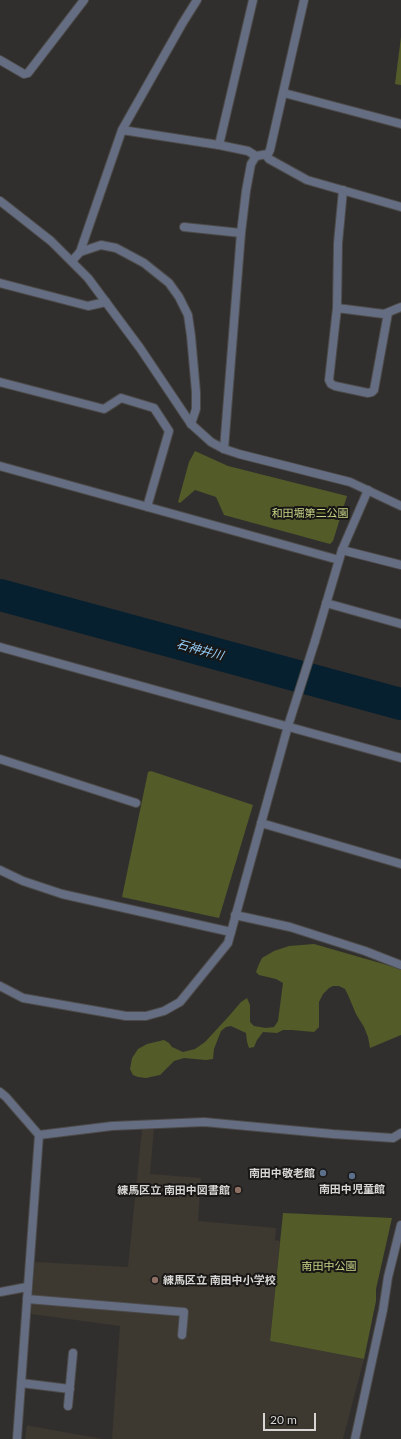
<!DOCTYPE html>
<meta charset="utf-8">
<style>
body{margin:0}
#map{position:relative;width:401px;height:1439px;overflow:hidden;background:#312f2d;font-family:Lato,sans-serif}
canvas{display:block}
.scale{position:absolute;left:263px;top:1413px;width:53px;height:18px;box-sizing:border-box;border:2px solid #d7d6d4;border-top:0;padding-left:5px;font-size:12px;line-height:14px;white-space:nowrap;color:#d7d6d4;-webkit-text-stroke:3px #181716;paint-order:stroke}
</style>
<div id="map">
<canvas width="401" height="1439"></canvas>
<div class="scale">20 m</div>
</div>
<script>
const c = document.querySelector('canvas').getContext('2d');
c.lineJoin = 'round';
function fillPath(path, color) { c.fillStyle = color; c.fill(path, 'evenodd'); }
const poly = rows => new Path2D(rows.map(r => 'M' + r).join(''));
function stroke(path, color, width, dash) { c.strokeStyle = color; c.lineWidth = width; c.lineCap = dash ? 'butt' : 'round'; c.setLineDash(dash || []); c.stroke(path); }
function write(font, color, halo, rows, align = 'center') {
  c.font = font + ' Lato,"Noto Sans JP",sans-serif'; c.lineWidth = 4; c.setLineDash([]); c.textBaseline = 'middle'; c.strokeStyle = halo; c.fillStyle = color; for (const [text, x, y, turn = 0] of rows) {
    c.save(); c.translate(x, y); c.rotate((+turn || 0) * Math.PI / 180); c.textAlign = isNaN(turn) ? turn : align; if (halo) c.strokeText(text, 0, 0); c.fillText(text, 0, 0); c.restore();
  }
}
const built = poly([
 [154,1128,150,1174,201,1178,198,1221,276,1228,275,1240,280,1241,270,1341,364,1359,343,1439,112,1439,120,1326,31,1314,35,1262,128,1267,142,1129],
 [27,1425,30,1426,103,1439,25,1439]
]);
const green = poly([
 [401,37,401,85,395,84],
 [195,451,228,466,347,496,333,541,330,544,224,515,216,497,195,490,180,503,178,502,189,462],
 [151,771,253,805,219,918,122,897,148,772],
 [283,1213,392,1218,376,1289,376,1301,364,1359,270,1341]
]);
const forest = poly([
 [314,944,401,969,401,1035,370,1048,368,1037,364,1027,356,1014,348,995,345,989,339,986,333,986,329,988,323,994,319,1002,319,1027,314,1032,292,1030,283,1030,277,1033,263,1032,257,1040,254,1047,249,1048,247,1042,246,1033,231,1026,226,1027,221,1031,214,1049,213,1059,206,1060,184,1058,174,1061,160,1075,146,1078,138,1077,133,1075,130,1069,132,1058,138,1049,147,1044,164,1040,169,1043,172,1047,183,1052,195,1049,205,1042,229,1016,241,1002,247,998,250,1005,250,1022,254,1026,266,1028,274,1027,278,1021,283,983,276,979,259,975,256,972,259,964,262,958,274,951,289,946]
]);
const river = poly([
 [0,595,401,704]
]);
const service = poly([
 [0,60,24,74,28,73,84,0],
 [284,93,401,124],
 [219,145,253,0],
 [266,155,269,159,307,180,401,207],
 [343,190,338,243,337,308,329,380,331,384,335,386,368,393,372,392,374,390,388,313],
 [184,227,241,233],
 [80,252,101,245,116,248,144,263,169,283,179,297,188,315,191,336,196,392,196,409,191,424],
 [0,283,88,306,106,302],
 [337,308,384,314,401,307],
 [0,382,104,409,121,398,154,408,169,431,147,507],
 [0,466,339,560],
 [342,550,401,565],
 [326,603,401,624],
 [0,759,136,803],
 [261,823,401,864],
 [0,870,23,881,62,894,231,932],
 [27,1299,184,1312,182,1335],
 [21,1383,70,1389],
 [68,1406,73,1353]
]);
const minor = poly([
 [122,130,219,145,248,151,256,156],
 [72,261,80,252,122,130,182,24,197,0],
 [224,449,241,233,246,191,251,164,256,156,268,154,270,150,304,0],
 [315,641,342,550,368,490],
 [235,915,290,927,365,951,401,965],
 [0,986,23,998,126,1016,146,1016,164,1011,180,1002,228,943,288,726],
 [0,1092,6,1097,39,1135],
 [0,1292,27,1287],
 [17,1439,39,1135,112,1126,204,1122,333,1134,393,1138,401,1133],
 [355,1439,383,1310,388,1277,401,1225]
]);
const tertiary = poly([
 [0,201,51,241,88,278,140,348,191,424,211,442,224,449,239,454,350,482,401,506],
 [0,647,401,758],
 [288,726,315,641]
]);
const markers = [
 [323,1173,4,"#5c6f8a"],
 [352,1176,4,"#5c6f8a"],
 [238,1190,4,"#8d6e63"],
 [155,1280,4,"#8d6e63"]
];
const parkNames = [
 ["和田堀第二公園",310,513],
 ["南田中公園",329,1266]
];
const poiNames = [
 ["南田中敬老館",315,1173],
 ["南田中児童館",352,1189,"center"],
 ["練馬区立 南田中図書館",230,1190],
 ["練馬区立 南田中小学校",163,1280,"left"]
];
const waterNames = [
 ["石神井川",200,650,15]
];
fillPath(built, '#3d3830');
fillPath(green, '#535b29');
fillPath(forest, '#535b28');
stroke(river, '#062030', 32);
stroke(service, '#4c4a48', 10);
stroke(minor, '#4c4a48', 10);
stroke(tertiary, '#4c4a48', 10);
stroke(service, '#646d81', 8);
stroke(minor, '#646d81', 8);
stroke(tertiary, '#646d81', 8);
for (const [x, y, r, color] of markers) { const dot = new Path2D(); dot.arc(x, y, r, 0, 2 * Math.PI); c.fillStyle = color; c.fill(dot); stroke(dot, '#181716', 1.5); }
write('11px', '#c6d485', '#181716', parkNames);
write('bold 11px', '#d7d6d4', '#181716', poiNames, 'right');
write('italic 12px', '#97d0fa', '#181716', waterNames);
</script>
